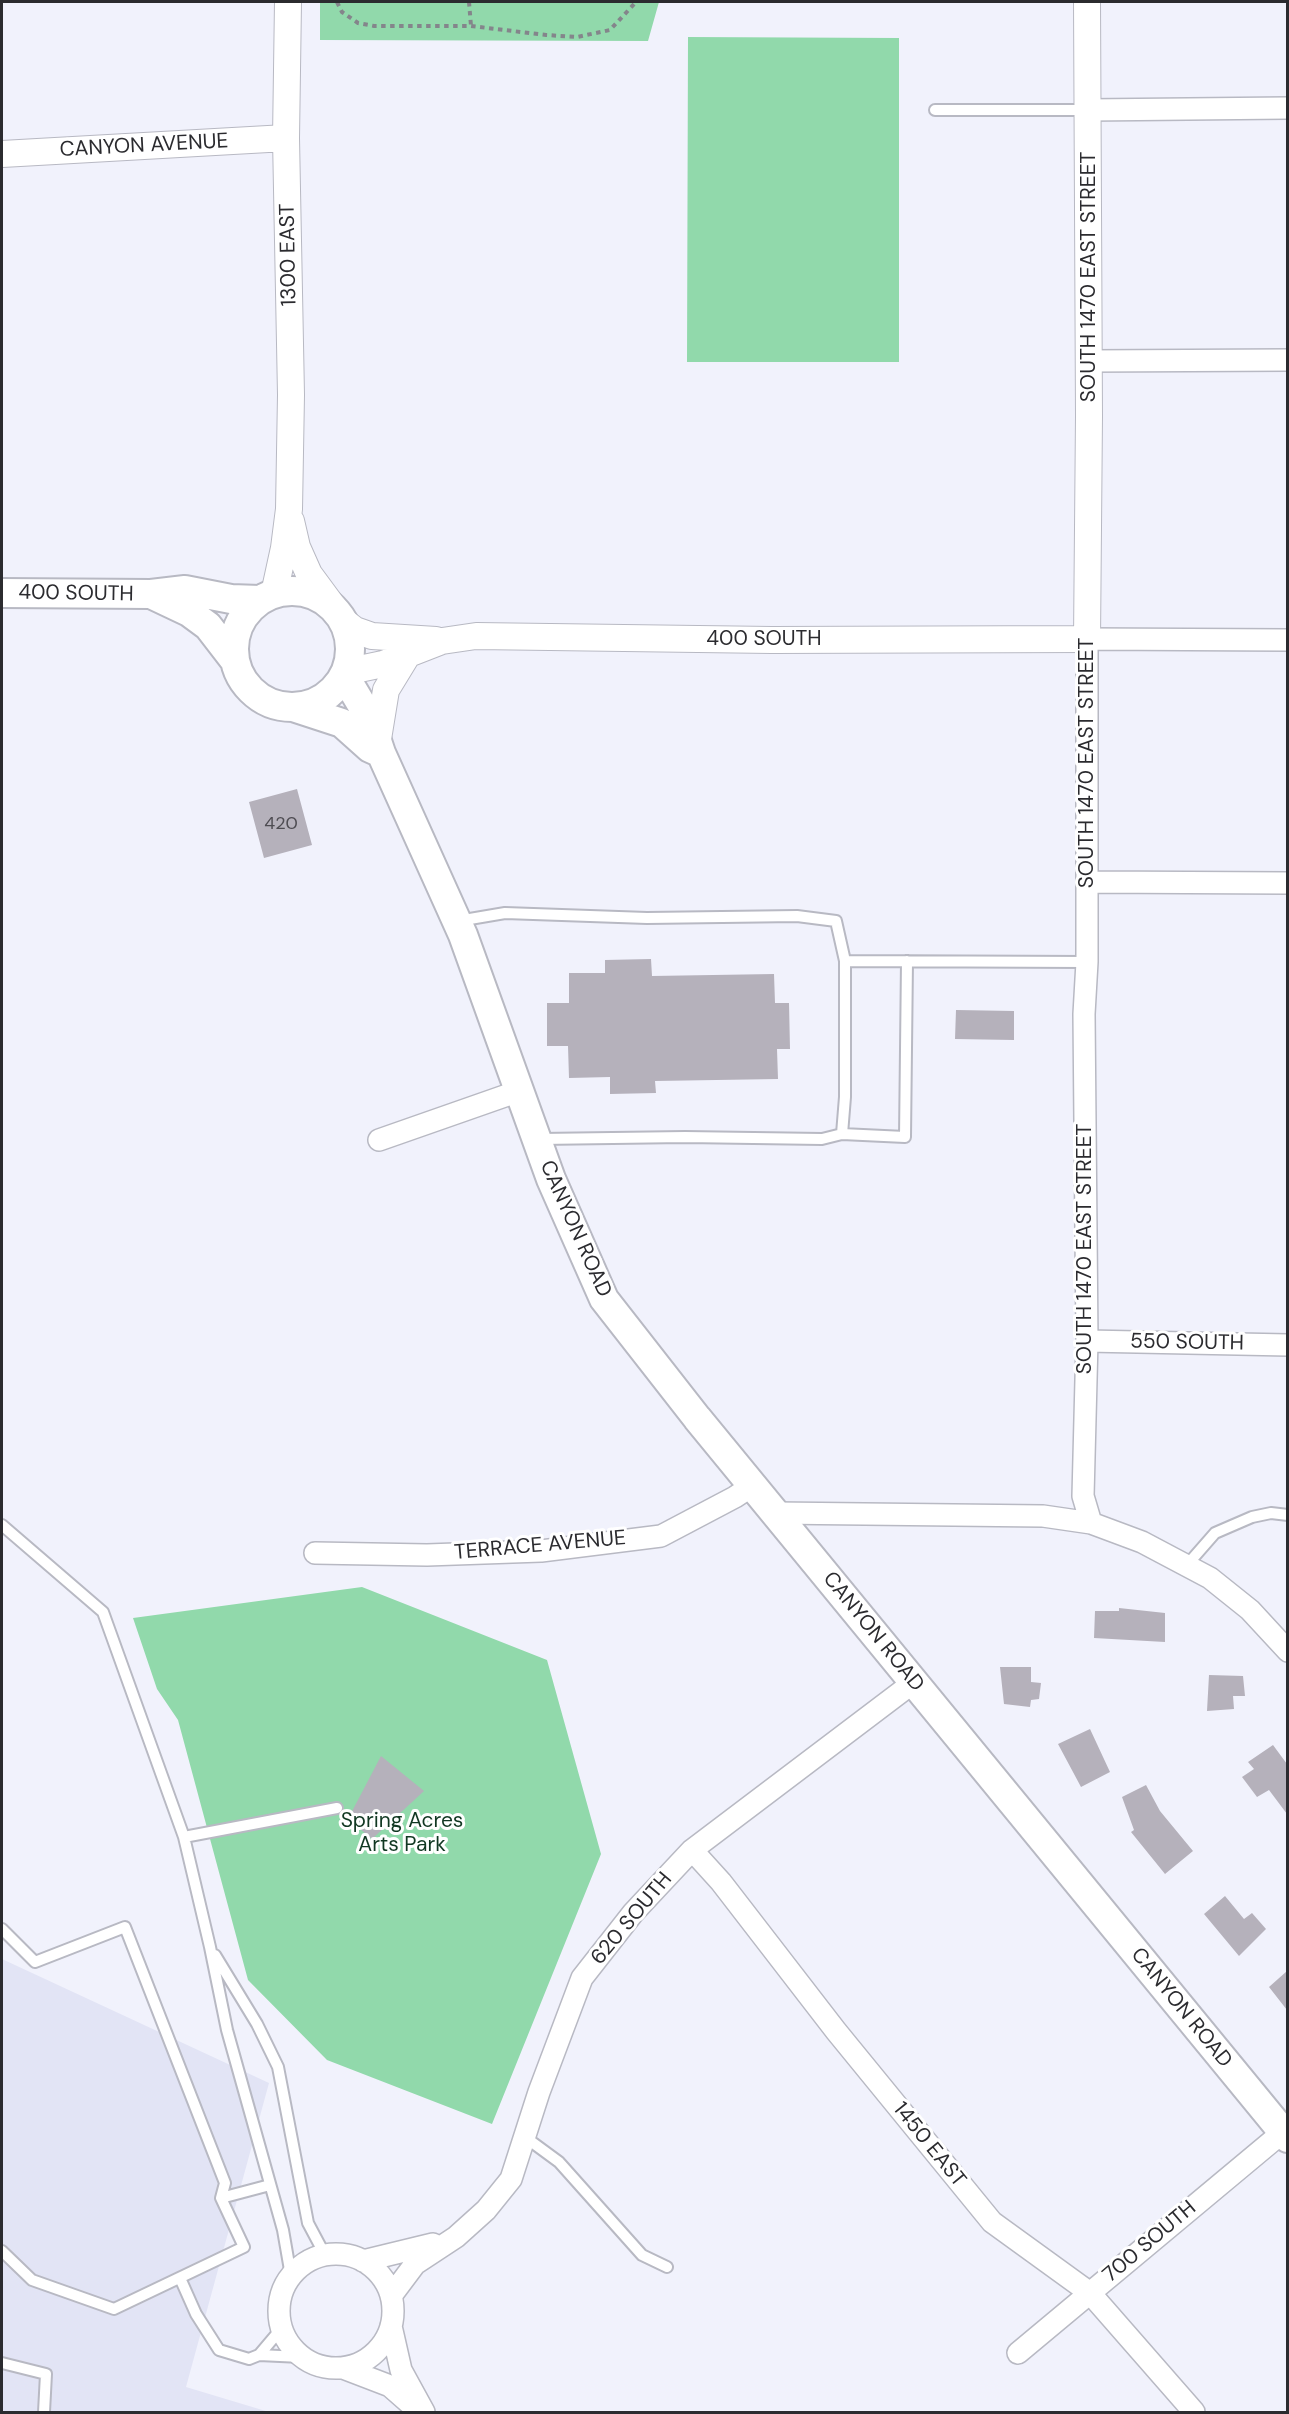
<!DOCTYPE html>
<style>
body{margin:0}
#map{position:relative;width:1289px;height:2414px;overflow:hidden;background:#f1f2fc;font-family:"DM Sans",sans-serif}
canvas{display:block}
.frame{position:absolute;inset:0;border:3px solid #2b2b2f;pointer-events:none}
</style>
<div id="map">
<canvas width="1289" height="2414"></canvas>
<div class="frame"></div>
</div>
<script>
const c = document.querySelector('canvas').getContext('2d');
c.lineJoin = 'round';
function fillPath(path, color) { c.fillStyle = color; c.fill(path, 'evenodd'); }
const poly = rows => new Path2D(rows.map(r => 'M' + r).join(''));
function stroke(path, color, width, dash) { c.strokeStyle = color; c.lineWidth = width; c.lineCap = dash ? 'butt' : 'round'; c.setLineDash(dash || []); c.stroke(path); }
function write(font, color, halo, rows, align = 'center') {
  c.font = font + ' "DM Sans",sans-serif'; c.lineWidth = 6; c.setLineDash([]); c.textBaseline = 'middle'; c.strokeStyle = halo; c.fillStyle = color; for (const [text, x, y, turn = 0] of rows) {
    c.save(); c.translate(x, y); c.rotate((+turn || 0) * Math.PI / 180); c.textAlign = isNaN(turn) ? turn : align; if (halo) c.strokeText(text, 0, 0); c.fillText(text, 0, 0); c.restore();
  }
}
const built = poly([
 [2,1959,269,2083,186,2387,269,2412,2,2412]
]);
const green = poly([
 [320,2,659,2,648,41,320,40],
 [688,37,899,38,899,362,687,362],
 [362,1587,547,1660,601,1854,492,2124,327,2060,248,1980,178,1720,157,1689,133,1618]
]);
const building = poly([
 [297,789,312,845,264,858,249,802],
 [651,959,652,976,774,974,775,1003,789,1003,790,1049,777,1049,778,1079,655,1081,656,1093,610,1094,610,1077,569,1078,568,1046,547,1046,547,1003,569,1003,569,973,605,973,605,960],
 [956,1010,1014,1011,1014,1040,955,1039],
 [1119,1608,1165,1613,1165,1642,1094,1638,1095,1611,1119,1611],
 [1000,1667,1031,1667,1031,1682,1041,1683,1039,1699,1031,1700,1030,1707,1004,1704],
 [1209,1675,1243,1676,1245,1696,1233,1696,1234,1709,1207,1711],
 [1090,1729,1110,1772,1081,1787,1058,1744],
 [1273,1745,1287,1764,1287,1814,1269,1790,1257,1797,1242,1777,1254,1769,1248,1762],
 [381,1756,424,1791,372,1839,348,1819],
 [1146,1785,1160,1811,1193,1851,1165,1874,1131,1832,1134,1830,1122,1797],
 [1225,1896,1244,1919,1252,1913,1266,1929,1239,1956,1204,1914],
 [1287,1971,1287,2010,1269,1987]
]);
const path = poly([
 [337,2,342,12,358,23,374,26,471,26,546,35,577,37,610,30,636,2],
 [469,2,471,26]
]);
const service = poly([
 [935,110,1088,110],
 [458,921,505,913,647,918,797,916,836,921,845,961],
 [842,1134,905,1137,907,961],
 [540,1139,685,1137,822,1139,842,1134,845,1097,845,961,1087,962],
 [2,1525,103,1612,184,1837,210,1947,227,2030,283,2230,291,2276],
 [1187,1565,1215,1533,1252,1517,1271,1513,1288,1515],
 [184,1837,337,1808],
 [2,1929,35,1962,125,1927,225,2183,221,2198,244,2247,114,2309,32,2280,2,2251],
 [215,1955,257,2024,278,2067,308,2223,325,2255],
 [525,2137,559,2162,642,2255,667,2267],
 [221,2198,270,2185],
 [180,2278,196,2314,219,2350,249,2359,259,2355,301,2357],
 [259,2355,281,2329],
 [2,2363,46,2374,44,2412]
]);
const minor = poly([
 [1088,110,1288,108],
 [1089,361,1288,360],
 [1087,882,1288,883],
 [379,1140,519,1091],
 [1087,1341,1288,1345],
 [775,1513,1043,1516,1091,1523,1142,1542,1210,1578,1250,1610,1288,1651],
 [1091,1523,1083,1496,1087,1341,1084,1014,1087,962,1087,639,1288,640],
 [315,1553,427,1555,541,1551,661,1536,735,1497,753,1485],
 [692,1850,721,1882,836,2031,992,2222,1090,2293,1194,2412],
 '279 2311a57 57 0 1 1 114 0a57 57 0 1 1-114 0Z',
 [363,2261,433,2244],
 [391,2296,415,2264,456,2237,486,2210,511,2179,539,2092,582,1978,633,1913,692,1850,914,1682],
 [391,2326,401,2370,424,2412],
 [1018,2353,1283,2132],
 [343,2368,390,2386,415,2408]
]);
const tertiary = poly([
 [2,154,286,138],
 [291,521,297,547,309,574,337,612],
 [274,594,284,548,289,509,291,395,286,138,288,2],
 [342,620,355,630,372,636,436,640],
 [345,672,383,664,442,641,476,636,772,640,1087,639,1089,416,1087,2],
 [378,739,386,690,408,654]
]);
const secondary = poly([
 '234 649a58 58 0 1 1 116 0a58 58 0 1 1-116 0Z',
 [2,593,151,594,185,590,231,599,260,600],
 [151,594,189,612,208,626,235,661],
 [344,675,369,717,381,753,463,935,551,1179,604,1299,697,1418,1288,2138],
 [293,707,342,723,370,748,381,753]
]);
const numberNames = [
 ["420",281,824]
];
const streetNames = [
 ["CANYON AVENUE",144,146,-3],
 ["1300 EAST",289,255,-91],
 ["SOUTH 1470 EAST STREET",1089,277,-90],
 ["400 SOUTH",76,594,1],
 ["400 SOUTH",764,639],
 ["SOUTH 1470 EAST STREET",1087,763,-90],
 ["CANYON ROAD",575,1229,66],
 ["SOUTH 1470 EAST STREET",1085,1249,-90],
 ["550 SOUTH",1187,1343,1],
 ["TERRACE AVENUE",540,1546,-5],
 ["CANYON ROAD",873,1632,51],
 ["620 SOUTH",632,1919,-50],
 ["CANYON ROAD",1181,2008,51],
 ["1450 EAST",929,2145,51],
 ["700 SOUTH",1150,2242,-40]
];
const parkNames = [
 ["Spring Acres",402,1821],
 ["Arts Park",402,1845]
];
fillPath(built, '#e2e4f5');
fillPath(green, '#91d9ab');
fillPath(building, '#b5b1bb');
stroke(service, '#b8b9c3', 14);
stroke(minor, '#b8b9c3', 24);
stroke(tertiary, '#b8b9c3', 28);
stroke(secondary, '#b8b9c3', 32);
stroke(path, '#84858b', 4, [4.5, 4.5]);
stroke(service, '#fff', 10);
stroke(minor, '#fff', 21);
stroke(tertiary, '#fff', 26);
stroke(secondary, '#fff', 28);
write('18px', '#4e4c52', null, numberNames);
write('21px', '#2b2b2f', '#fff', streetNames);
write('21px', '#113822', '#fff', parkNames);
</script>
